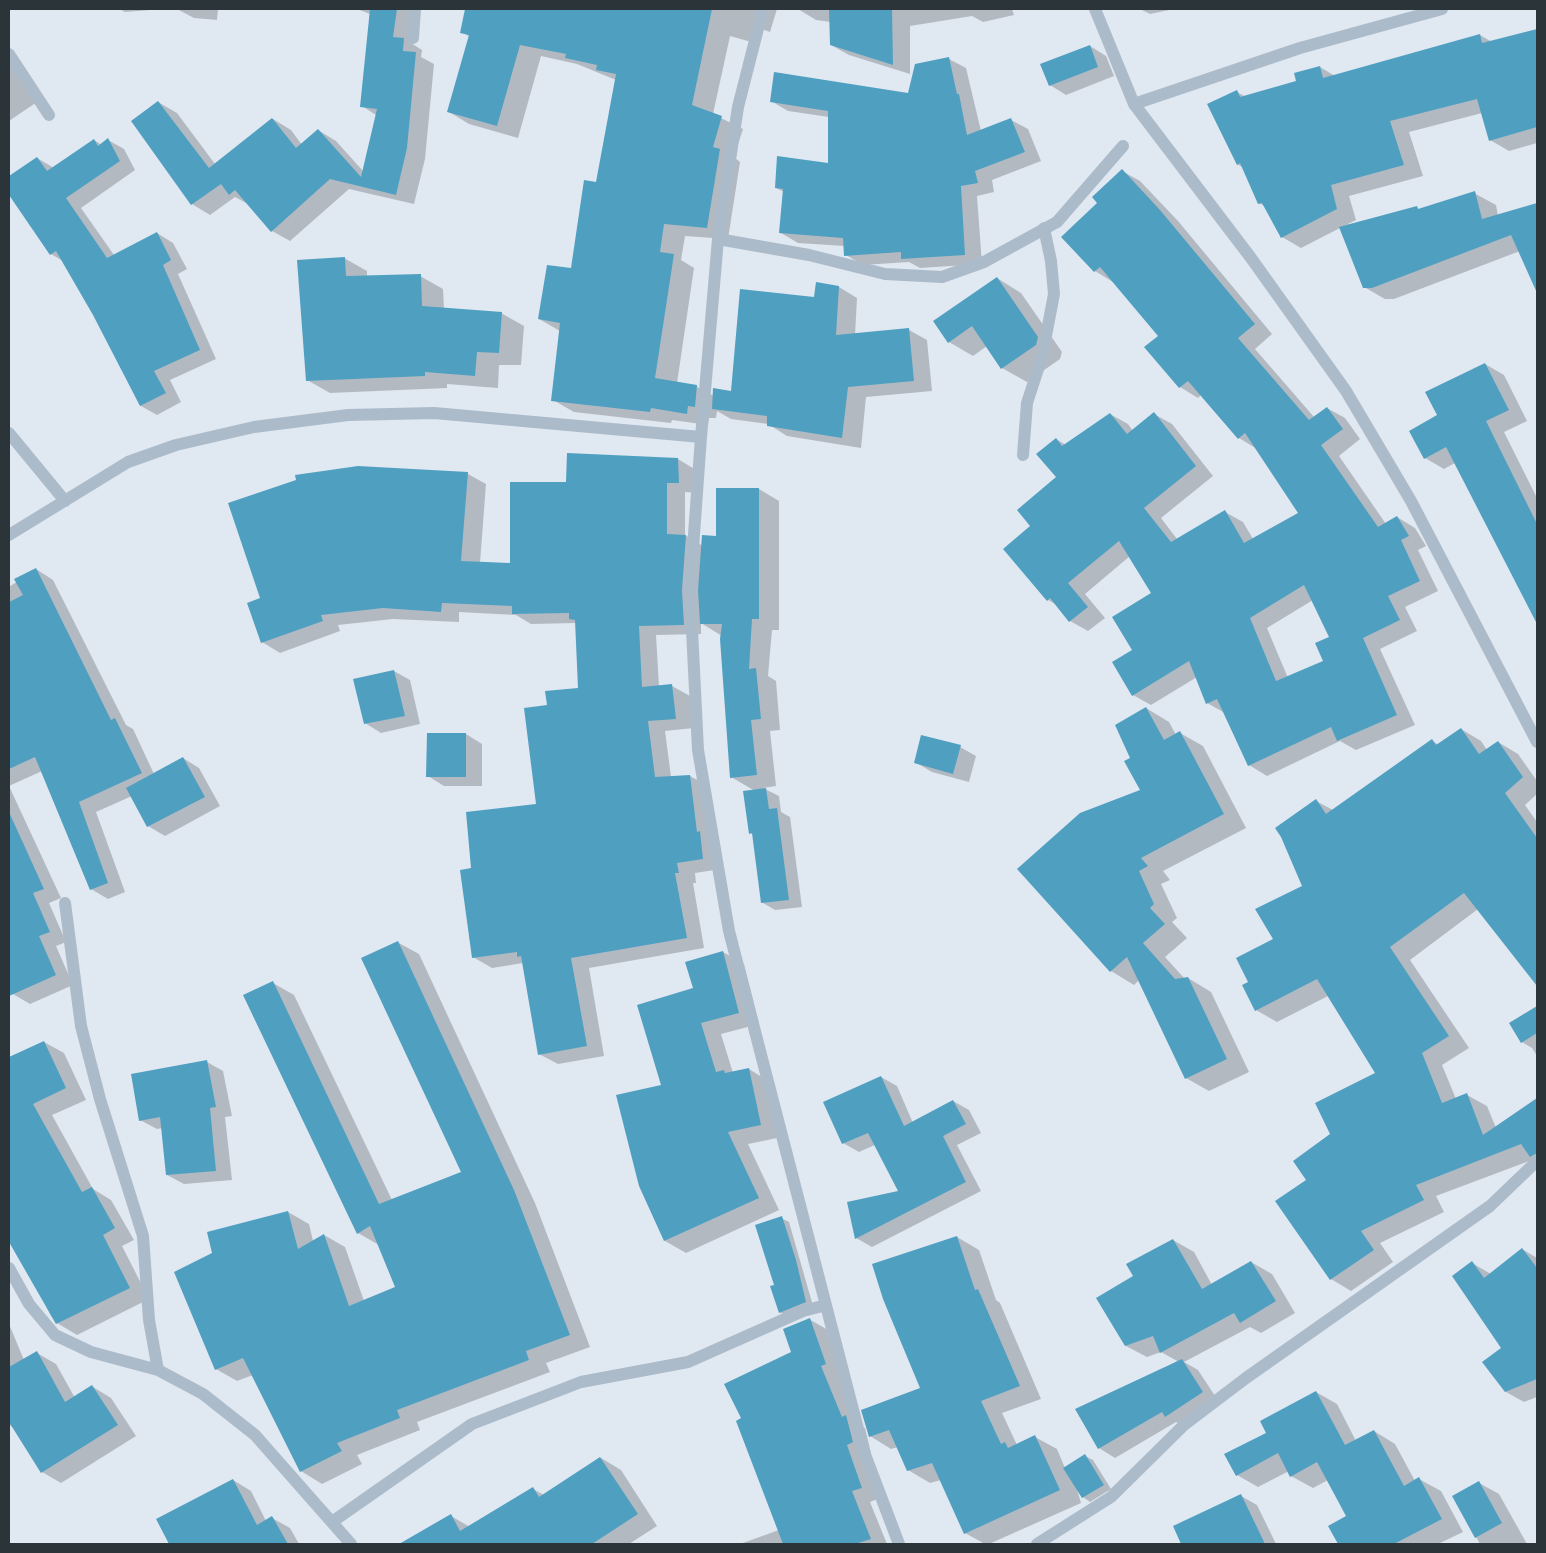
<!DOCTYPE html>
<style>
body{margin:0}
#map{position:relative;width:1546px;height:1553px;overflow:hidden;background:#e0e8f2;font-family:"Golos Text",sans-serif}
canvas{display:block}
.frame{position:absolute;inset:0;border:10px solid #2b3439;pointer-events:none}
</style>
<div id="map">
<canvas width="1546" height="1553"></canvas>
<div class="frame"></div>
</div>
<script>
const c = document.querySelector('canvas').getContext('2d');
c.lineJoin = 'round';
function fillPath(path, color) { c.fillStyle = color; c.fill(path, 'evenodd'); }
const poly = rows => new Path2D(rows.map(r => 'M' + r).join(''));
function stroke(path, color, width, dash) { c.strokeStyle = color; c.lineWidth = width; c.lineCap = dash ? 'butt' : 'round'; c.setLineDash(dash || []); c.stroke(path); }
const shadow = poly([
 [119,9,164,9,125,12],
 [177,9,218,9,217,20,194,18],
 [357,9,417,9,411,43,422,50,421,57,434,64,425,159,414,204,349,189,290,241,272,231,248,204,235,197,210,215,192,204,133,121,158,102,177,113,215,164,273,119,291,130,302,145,318,130,336,141,363,171,376,115,362,106,370,14],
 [466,9,777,9,770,32,759,28,755,43,730,36,713,114,743,129,734,157,740,162,728,239,685,236,681,260,694,268,677,383,697,387,714,396,732,392,815,298,839,287,857,298,855,335,909,330,927,340,932,391,866,397,861,448,787,436,768,424,731,419,717,411,716,418,709,418,708,425,672,420,671,423,574,412,553,400,560,331,539,319,572,270,597,184,616,80,577,64,541,56,518,138,469,124,449,112,470,37,462,32],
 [798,9,1012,9,1014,15,983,22,972,16,910,26,910,74,849,55,831,45,831,22,816,20],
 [1140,9,1174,9,1150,14],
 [1537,30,1537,143,1509,151,1490,140,1482,113,1409,132,1423,176,1349,196,1356,220,1346,225,1417,208,1420,210,1474,193,1496,205,1498,216,1537,204,1537,270,1525,263,1520,251,1394,299,1385,299,1364,287,1340,228,1301,248,1282,237,1266,207,1259,203,1244,168,1237,164,1237,92,1246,97,1298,82,1320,67,1335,76,1480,35,1492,42],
 [1090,46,1106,56,1114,76,1066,95,1050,85],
 [949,59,966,68,981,131,1011,120,1028,129,1041,161,992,180,994,192,977,196,982,264,920,268,909,262,863,265,846,255,845,246,798,243,781,233,784,192,776,188,829,165,829,117,788,111,771,101,909,95],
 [9,61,37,102,9,121],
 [94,140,102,145,108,140,124,149,135,170,81,208,114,255,157,233,173,243,187,269,178,274,216,359,170,380,181,402,157,415,141,406,94,314,63,261,51,254,9,193,9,178,37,158,54,168],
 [1122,171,1140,181,1178,221,1272,334,1255,349,1314,417,1327,408,1345,418,1360,439,1339,456,1386,524,1397,517,1415,528,1426,546,1418,550,1438,591,1405,607,1417,631,1380,649,1415,725,1356,750,1340,741,1267,776,1249,765,1225,713,1207,703,1197,677,1151,705,1133,695,1134,651,1153,593,1130,556,1085,594,1105,618,1088,631,1070,621,1057,605,1048,600,1032,526,1057,478,1056,439,1066,445,1110,414,1128,424,1133,431,1154,414,1172,424,1213,476,1161,518,1177,539,1225,512,1243,522,1253,539,1299,513,1257,449,1239,438,1201,395,1198,398,1180,387,1159,336,1113,282,1095,271,1063,237,1099,203],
 [1313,600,1331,637,1325,662,1288,678,1267,628],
 [344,258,367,271,367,277,420,276,443,289,444,309,501,313,524,326,521,365,499,365,498,388,447,384,447,388,330,393,307,380],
 [997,278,1021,293,1062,352,1060,359,1027,382,1002,368,987,346,973,356,949,342],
 [1485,364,1504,375,1527,421,1504,432,1537,498,1537,621,1455,463,1444,469,1425,458,1439,416],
 [568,455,678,459,696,470,696,493,685,492,685,535,703,546,717,537,759,489,779,501,779,630,772,630,768,676,776,681,780,730,770,731,776,786,763,788,779,796,781,812,790,817,802,907,775,910,763,903,754,835,750,833,755,791,731,777,722,636,701,623,701,634,656,635,659,687,672,686,690,696,694,728,665,731,671,777,690,776,708,786,721,869,695,873,696,883,693,883,704,948,589,968,604,1056,558,1064,539,1054,523,963,492,968,473,957,473,870,537,805,548,706,579,689,576,623,531,624,516,615,459,612,459,622,393,619,338,625,340,631,280,653,262,642,261,599,468,474,486,484,480,563,512,564,568,483],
 [36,569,53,580,126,725,133,729,154,774,183,758,199,768,220,806,165,836,148,826,132,796,96,812,125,892,108,899,91,889,42,771,9,786,61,898,49,903,66,942,56,946,73,985,30,1004,13,994,9,985,9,587],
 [394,671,410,680,420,724,381,733,365,723],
 [1146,708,1169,722,1176,735,1180,733,1203,746,1246,828,1163,871,1170,880,1161,884,1177,918,1172,922,1187,938,1165,957,1185,979,1188,978,1211,992,1249,1072,1209,1091,1186,1078,1139,980,1134,985,1111,971,1019,869,1141,790,1132,758],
 [1461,729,1481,741,1487,750,1498,742,1518,754,1537,781,1537,794,1525,805,1537,822,1537,984,1478,909,1410,960,1469,1048,1442,1065,1456,1099,1467,1095,1487,1106,1496,1128,1537,1100,1537,1158,1436,1196,1444,1212,1380,1243,1393,1262,1351,1291,1331,1279,1308,1180,1332,1135,1377,1074,1328,996,1277,1022,1256,1010,1250,982,1304,886,1316,801,1333,810,1432,741,1439,745],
 [466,734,482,744,482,786,444,786,428,776],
 [960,747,976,756,969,782,932,772,915,762],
 [397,942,419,954,535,1203,590,1347,546,1363,550,1372,417,1422,420,1430,357,1455,362,1464,322,1484,301,1471,253,1375,237,1381,216,1369,288,1212,309,1224,313,1241,324,1235,345,1247,364,1301,397,1288,379,1245,358,1233,273,983,294,995,392,1200,462,1172],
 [723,952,744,964,759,1024,721,1034,733,1073,749,1069,770,1082,782,1137,748,1144,779,1210,686,1253,665,1241,640,1186,663,1085,695,989],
 [1537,1007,1537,1056,1532,1048,1522,1042,1510,1024],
 [44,1042,64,1053,86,1100,52,1115,93,1189,111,1200,134,1240,122,1246,149,1299,77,1335,57,1323,51,1316,32,1277,9,1239,9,1234,13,1232,9,1225,9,1059],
 [207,1062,223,1071,232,1116,225,1117,232,1180,184,1184,167,1175,163,1128,157,1129,140,1120],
 [881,1077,897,1086,913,1123,953,1101,969,1110,981,1133,957,1145,981,1191,872,1247,856,1238,900,1192,875,1145,859,1152,843,1143],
 [781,1218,789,1222,813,1306,787,1317,780,1312],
 [957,1237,979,1250,996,1300,1000,1303,1041,1399,1002,1413,1017,1445,1035,1437,1057,1449,1065,1468,1085,1456,1093,1460,1111,1489,1090,1502,1083,1497,1076,1486,1081,1503,989,1544,985,1544,965,1533,941,1480,930,1483,908,1470,898,1447,891,1449,870,1436,922,1388],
 [1173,1240,1194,1252,1212,1285,1251,1262,1272,1274,1295,1313,1261,1333,1250,1327,1184,1362,1198,1370,1219,1402,1182,1426,1176,1422,1115,1458,1099,1448,1077,1410,1179,1362,1161,1352,1147,1357,1126,1346,1134,1277],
 [1522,1249,1537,1258,1537,1397,1524,1402,1506,1392,1503,1348,1472,1263,1491,1274],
 [809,1319,828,1330,858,1424,865,1428,871,1453,865,1455,880,1498,870,1502,887,1544,740,1544,779,1530,743,1419,792,1352],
 [9,1324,24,1360,37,1353,56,1364,75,1398,93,1387,111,1398,136,1436,61,1483,42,1472,14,1428,9,1425],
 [1316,1392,1337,1404,1356,1441,1374,1431,1395,1444,1415,1481,1419,1479,1441,1491,1463,1532,1438,1544,1355,1544,1342,1519,1348,1516,1328,1480,1313,1488,1291,1476,1289,1471,1258,1487,1237,1475,1268,1433],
 [601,1458,621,1470,657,1526,629,1544,409,1544,407,1541,451,1516,470,1527,533,1489,544,1495],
 [233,1480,251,1491,266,1521,272,1518,290,1528,299,1544,170,1544,158,1519],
 [1479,1483,1499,1494,1527,1544,1480,1544,1454,1497],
 [1241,1496,1257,1505,1276,1544,1182,1544,1175,1527]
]);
const building = poly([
 [370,9,397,9,393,37,404,38,403,51,416,52,407,148,396,195,330,179,271,232,235,190,229,195,221,184,191,205,131,121,158,101,209,168,272,118,296,148,318,129,361,177,377,109,360,107],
 [465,9,712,9,692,105,722,116,713,147,720,149,707,228,664,224,660,252,674,254,655,378,697,385,695,407,688,406,687,414,651,408,650,412,551,401,560,323,538,319,547,265,571,268,584,180,596,182,616,74,596,70,597,65,565,58,566,54,520,45,497,126,447,112,469,35,460,33],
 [829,9,892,9,893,65,830,45],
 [1537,29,1537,127,1489,141,1477,99,1390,121,1404,165,1331,185,1337,209,1281,238,1262,203,1258,204,1240,163,1237,165,1207,104,1237,90,1240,97,1296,81,1294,73,1320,66,1323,78,1480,34,1482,43],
 [1090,45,1098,67,1049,86,1040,64],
 [949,57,957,94,959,94,967,135,1011,118,1025,152,975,171,978,183,961,186,965,255,901,259,901,252,844,256,843,238,779,233,783,189,775,188,777,156,828,163,828,111,770,102,774,72,908,93,915,64],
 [108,138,120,161,66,198,107,258,157,232,171,260,163,265,200,350,154,371,166,393,140,406,93,315,56,251,50,255,9,195,9,176,37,157,47,171,94,139,98,146],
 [1122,169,1160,210,1255,324,1238,338,1309,420,1327,407,1343,429,1321,445,1378,527,1397,516,1409,536,1401,540,1420,581,1388,596,1400,620,1363,638,1397,715,1337,741,1331,727,1248,766,1217,699,1206,704,1189,661,1132,696,1112,662,1132,650,1112,617,1151,593,1119,541,1068,583,1088,607,1069,622,1050,598,1047,601,1003,549,1030,526,1017,510,1056,477,1036,454,1056,438,1062,446,1110,413,1127,434,1154,412,1196,466,1144,508,1171,542,1225,510,1244,543,1298,513,1245,433,1238,439,1188,381,1179,388,1144,347,1158,336,1100,267,1094,272,1061,237,1097,203,1092,197],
 [1304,585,1329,637,1315,643,1323,661,1276,681,1250,618],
 [1475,191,1482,219,1537,203,1537,293,1511,235,1372,288,1363,288,1339,227,1417,206,1418,209],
 [345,257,346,276,421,274,422,306,502,312,499,353,477,352,475,376,425,372,425,376,306,381,297,260],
 [997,277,1038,337,1036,345,1001,369,972,326,948,343,933,321],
 [816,282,839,286,836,335,909,328,914,381,848,387,842,438,767,426,767,416,712,409,713,388,731,391,740,289,814,297],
 [1485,363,1509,410,1486,421,1537,524,1537,624,1446,447,1424,459,1409,431,1437,415,1425,392],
 [567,453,678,458,679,483,667,483,667,534,686,535,682,590,684,625,639,626,642,687,672,684,676,719,648,721,655,777,690,775,697,832,700,831,703,859,677,863,679,873,675,873,687,938,571,958,587,1046,538,1055,521,956,517,957,517,952,472,958,460,870,471,868,466,812,536,804,524,708,547,705,545,691,578,688,575,620,569,619,569,613,512,614,512,606,442,603,441,612,383,608,321,615,323,621,261,643,247,603,260,598,228,503,296,480,295,475,358,466,468,472,461,561,510,563,510,482,566,482],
 [716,488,759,488,759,619,752,619,749,669,756,668,761,719,751,720,757,775,730,778,720,639,722,624,700,624,698,590,702,535,716,536],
 [36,568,111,720,115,718,142,773,79,802,108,883,90,890,35,757,9,769,9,602,23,595,14,579],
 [394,670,405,716,364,724,353,679],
 [1146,707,1164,740,1180,731,1224,814,1141,858,1148,866,1139,871,1154,904,1150,908,1165,924,1143,943,1175,979,1188,977,1227,1059,1185,1079,1127,957,1110,972,1017,869,1080,813,1140,790,1124,761,1130,758,1115,725],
 [1461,728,1479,754,1498,741,1523,777,1505,793,1537,838,1537,986,1464,893,1390,947,1449,1036,1422,1053,1442,1103,1467,1093,1483,1135,1537,1098,1537,1153,1530,1157,1521,1144,1416,1185,1424,1200,1361,1231,1374,1250,1330,1280,1275,1201,1306,1180,1293,1161,1330,1134,1315,1103,1375,1073,1317,979,1255,1011,1242,985,1248,982,1236,958,1273,939,1255,909,1302,886,1281,837,1275,828,1316,799,1326,814,1432,739,1436,745],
 [427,733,466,733,466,777,426,777],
 [921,735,961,745,953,774,914,763],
 [183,757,205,797,147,827,126,788],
 [766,788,769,809,777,808,789,900,761,903,752,833,749,834,743,791],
 [9,812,44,889,33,893,50,932,39,936,56,975,9,996],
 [398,941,514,1190,570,1335,526,1351,529,1360,397,1410,400,1418,337,1443,342,1451,300,1472,243,1358,215,1370,174,1272,212,1253,207,1232,288,1211,298,1249,324,1234,349,1306,395,1287,370,1226,357,1234,243,995,273,981,379,1204,461,1172,361,958],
 [723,951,739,1013,701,1023,716,1072,724,1070,725,1073,749,1068,761,1125,728,1132,759,1198,664,1241,639,1186,616,1095,661,1085,637,1005,693,988,685,962],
 [1537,1006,1537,1033,1521,1043,1509,1023],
 [44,1041,66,1088,33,1104,82,1192,92,1187,115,1228,103,1235,130,1288,56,1324,9,1242,9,1057],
 [207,1060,216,1107,210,1108,216,1171,166,1175,160,1117,139,1121,131,1074],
 [881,1076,904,1126,953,1100,966,1124,943,1136,966,1182,855,1239,847,1202,898,1191,868,1133,842,1144,823,1102],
 [782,1216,796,1260,806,1302,779,1313,770,1286,774,1285,755,1225],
 [957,1236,975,1290,978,1289,1020,1386,981,1401,1001,1444,1005,1442,1008,1448,1035,1435,1060,1490,964,1534,932,1463,907,1471,889,1430,869,1437,861,1410,920,1388,883,1299,872,1264],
 [1173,1239,1202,1289,1251,1261,1276,1301,1240,1323,1234,1313,1160,1353,1153,1336,1125,1346,1096,1298,1133,1276,1126,1264],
 [1522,1248,1537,1268,1537,1379,1505,1392,1482,1362,1501,1348,1452,1276,1472,1261,1484,1278],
 [810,1318,826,1364,821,1366,842,1417,846,1415,853,1442,847,1445,862,1488,852,1491,871,1539,855,1544,783,1544,736,1421,741,1418,724,1384,791,1352,783,1329],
 [37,1351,65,1402,92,1385,118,1425,41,1473,9,1422,9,1367],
 [1182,1359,1203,1392,1165,1417,1162,1412,1098,1449,1075,1409],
 [1316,1391,1345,1445,1374,1430,1404,1486,1419,1477,1442,1519,1394,1544,1338,1544,1328,1526,1346,1516,1317,1462,1290,1477,1278,1453,1236,1476,1224,1454,1266,1433,1260,1421],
 [1085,1454,1104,1485,1082,1498,1063,1468],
 [600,1457,638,1514,592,1544,399,1544,451,1514,460,1531,533,1487,539,1497],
 [233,1479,257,1525,272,1516,288,1544,169,1544,156,1519],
 [1479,1481,1502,1523,1475,1538,1452,1496],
 [1241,1494,1265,1544,1181,1544,1173,1526]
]);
const minor = poly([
 [763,9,738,107,718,239,701,437,690,590,698,750,729,931,864,1452,899,1544],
 [1095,9,1134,104,1251,258,1346,391,1411,501,1537,742],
 [413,38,415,9],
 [9,54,49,115],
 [1134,104,1300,48,1442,9],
 [718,239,809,255,885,274,942,277,984,262,1057,222,1123,146],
 [9,433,65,501],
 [1023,455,1027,403,1042,357,1054,294,1051,261,1044,228],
 [9,535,128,462,176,445,254,427,348,415,434,413,701,437],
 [65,903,81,1026,100,1099,143,1236,149,1320,158,1370],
 [9,1268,29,1304,55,1335,91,1352,158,1370,203,1394,255,1435,351,1544],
 [332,1522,472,1424,581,1382,688,1362,803,1311,826,1305],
 [1037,1544,1111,1497,1184,1425,1246,1378,1490,1206,1537,1161]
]);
fillPath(shadow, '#0003');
fillPath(building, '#4f9fc1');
stroke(minor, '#acbbca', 12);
</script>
